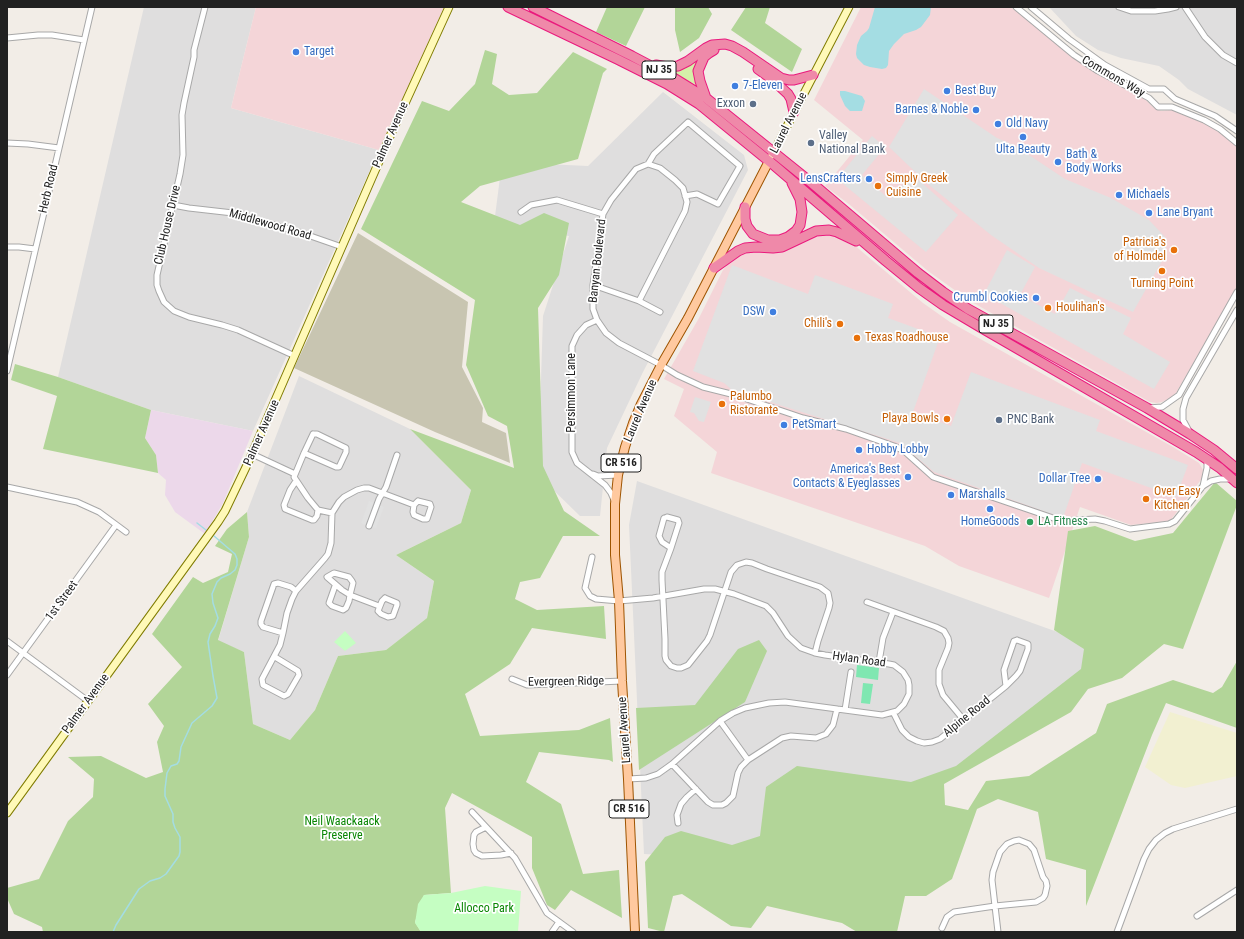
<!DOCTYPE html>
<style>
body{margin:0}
#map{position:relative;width:1244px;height:939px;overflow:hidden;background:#f2ede7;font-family:"Roboto Condensed",sans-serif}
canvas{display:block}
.frame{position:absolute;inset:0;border:8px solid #212121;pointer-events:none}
</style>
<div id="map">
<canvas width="1244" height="939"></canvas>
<div class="frame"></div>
</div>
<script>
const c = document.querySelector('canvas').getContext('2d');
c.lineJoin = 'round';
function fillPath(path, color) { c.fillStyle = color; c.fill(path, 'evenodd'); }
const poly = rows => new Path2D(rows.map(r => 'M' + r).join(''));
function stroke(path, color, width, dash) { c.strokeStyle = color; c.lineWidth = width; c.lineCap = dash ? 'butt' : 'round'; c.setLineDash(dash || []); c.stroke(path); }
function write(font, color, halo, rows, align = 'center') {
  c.font = font + ' "Roboto Condensed",sans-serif'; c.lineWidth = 3.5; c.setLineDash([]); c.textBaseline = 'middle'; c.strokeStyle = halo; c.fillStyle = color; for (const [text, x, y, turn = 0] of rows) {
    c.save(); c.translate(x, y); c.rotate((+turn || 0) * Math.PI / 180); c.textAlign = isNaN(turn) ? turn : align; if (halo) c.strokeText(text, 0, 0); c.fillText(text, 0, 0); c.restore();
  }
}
const residential = poly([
 [144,7,256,7,231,108,379,150,253,431,151,410,58,377],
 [1049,7,1237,7,1237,115,1188,89,1179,80,1159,66,1121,58,1098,50,1076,36],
 [663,92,744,155,748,170,643,372,607,448,600,516,580,516,538,475,543,316,569,236,494,224,502,162,588,166],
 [299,376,410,429,471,490,461,523,396,555,434,581,427,618,386,650,338,656,315,710,290,740,253,724,244,652,218,641,249,537,247,512],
 [637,481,1102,648,1072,702,924,792,769,843,738,859,644,854,629,525]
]);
const commercial = poly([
 [256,7,444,7,379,150,231,108],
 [861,7,1010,7,1021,14,1098,74,1146,100,1153,107,1161,111,1172,110,1208,125,1222,134,1235,145,1237,147,1237,288,1176,393,1172,397,1162,402,1157,403,1150,402,970,301,928,271,850,205,825,186,863,140,814,100],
 [831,234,847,239,923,303,950,322,1173,447,1199,463,1203,470,1202,478,1200,481,1170,521,1131,525,1080,507,1049,598,959,566,925,546,711,473,717,452,674,416,684,389,664,379,699,318,723,270,729,263,736,257,743,253,815,235]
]);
const industrial = poly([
 [151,410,253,431,223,503,205,534,175,512,165,495,166,480,158,473,156,455,145,438]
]);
const construction = poly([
 [358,233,468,302,462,367,483,408,482,422,506,433,510,463,435,432,294,368]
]);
const farmland = poly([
 [1170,712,1237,733,1237,776,1185,788,1171,785,1145,767]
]);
const grass = poly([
 [701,54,697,84,696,85,670,71]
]);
const forest = poly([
 [607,7,645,7,626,46,596,32],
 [675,7,708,7,712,14,699,38,680,52,675,30],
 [746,7,770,7,765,23,802,49,792,72,731,30],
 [485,50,497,54,492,84,509,95,537,93,573,52,607,69,603,73,578,159,480,186,461,202,520,225,544,213,569,223,559,275,538,308,543,466,564,511,600,536,563,536,540,578,520,582,515,599,537,610,604,606,606,639,532,628,510,664,465,694,480,736,579,730,610,718,613,762,609,760,539,752,526,782,561,804,583,874,619,870,622,918,571,890,555,910,547,905,532,868,532,837,452,793,445,808,451,893,424,895,415,922,421,932,43,932,42,927,14,914,7,898,7,888,39,879,68,821,93,797,94,779,68,757,101,756,146,778,163,772,157,742,164,726,148,704,182,667,152,634,193,577,203,583,228,572,232,554,215,546,227,529,247,512,249,537,218,640,244,652,253,724,290,740,315,710,338,656,386,650,427,618,434,581,396,555,461,523,471,490,410,429,514,468,507,426,488,416,466,365,475,300,361,229,422,101,449,111,475,84],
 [15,364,58,377,151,410,145,438,156,455,158,473,43,449,57,396,11,380],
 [1215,482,1237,501,1237,505,1183,649,1164,644,1122,678,1088,689,1071,712,944,784,945,805,968,810,986,781,1029,776,1096,733,1107,704,1173,680,1213,693,1222,687,1237,661,1237,728,1166,703,1152,735,1086,906,1086,870,1046,859,1038,812,998,799,977,809,952,879,926,896,905,896,897,932,857,932,842,923,767,906,751,928,731,926,682,894,673,896,664,932,648,928,645,862,665,837,681,831,732,845,760,836,766,787,797,766,911,782,956,766,1081,669,1084,649,1054,630,1068,531,1095,526,1135,541,1173,533],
 [759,640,767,651,745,702,639,770,636,708,695,705,738,649]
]);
const park = poly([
 [345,631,356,643,345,651,334,642],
 [485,886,521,891,518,932,421,932,415,923,418,904,424,895,451,893]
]);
const pitch = poly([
 [857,665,879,668,878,680,856,677],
 [863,683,873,684,870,704,861,703]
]);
const parking = poly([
 [924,89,997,138,1014,145,1065,179,1111,198,1149,220,1166,238,1166,254,1133,312,1039,268,991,235,929,185,889,147],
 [872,136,885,147,862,175,890,200,912,174,958,215,926,252,837,179],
 [1007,250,1035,267,1020,295,1055,314,1070,288,1131,318,1123,334,1170,362,1154,389,984,294],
 [732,265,808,294,815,275,893,304,888,318,940,337,913,412,951,426,971,372,1100,420,1096,431,1188,465,1176,497,1082,463,1063,518,934,472,900,443,732,390,724,383,693,371],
 [695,397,711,402,704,422,699,421,694,413,690,412],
 [369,501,384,507,376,528,372,527,371,528,361,523]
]);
const water = poly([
 [875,7,931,7,930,15,921,27,916,30,904,34,894,44,889,51,888,65,886,68,882,69,870,67,864,65,857,58,856,54,857,45,861,36,867,31,869,28],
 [840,91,845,91,862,96,865,101,862,111,850,111,845,106,840,95]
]);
const stream = poly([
 [197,523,206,530],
 [113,932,116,925,139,889,150,881,160,878,166,874,179,856,180,852,180,837,175,828,173,822,173,814,165,796,165,789,167,773,171,766,177,764,179,761,181,747,192,723,212,706,217,698,213,676,208,642,210,634,215,626,218,618,213,603,212,594,217,582,221,578,230,574,235,570,237,565,237,559,235,554,214,536]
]);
const street = poly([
 [205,7,204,11,194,50,194,57,184,103,182,115,183,155,180,174,157,275,157,285,159,291,164,302,174,311,189,317,222,325,238,330,295,356],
 [1016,7,1074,55,1098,71,1149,98,1158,107,1172,107,1204,120,1220,129,1237,143],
 [1031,7,1069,39,1105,65,1149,89,1164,89,1175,99,1215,116,1237,131],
 [1119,7,1131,11,1155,11,1168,9,1176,7],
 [1185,7,1205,37,1223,55,1237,63],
 [7,38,38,35,52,35,84,40],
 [7,143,28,144,59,148],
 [648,164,654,154,688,122,740,166,718,204,697,194,685,196],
 [173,205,189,208,233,213,299,232,342,247],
 [521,212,531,205,557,200,603,214],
 [7,247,19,247,35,249],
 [593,285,639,301,660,312],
 [639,301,685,211,687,202,683,188,675,180,660,168,648,164,636,169,611,200,603,214,593,285,593,309,597,320,606,333,619,343,661,365,677,375,703,387,735,395,803,418,846,429,894,446,904,451,933,477,1062,521,1095,519,1105,521,1130,529,1169,524,1175,521,1203,486,1211,481,1220,479,1232,479],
 [597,320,586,325,577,335,572,346,572,452,577,463,605,485,611,493,614,500],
 [7,371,92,7],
 [1148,408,1162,407,1179,395,1237,292],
 [1190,433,1183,420,1183,409,1186,398,1237,310],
 [313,434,317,434,346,448,346,452,339,467,336,467,304,453,313,434],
 [304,453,294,477,308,498,318,510,332,513],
 [252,454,295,474],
 [593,474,598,476,618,475],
 [296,481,290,490,284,505,285,509,312,520,314,520,317,516,318,510],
 [1203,486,1207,468,1207,459],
 [7,487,77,502,99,512,126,532],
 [418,501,430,504,431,507,427,519,423,519,414,515,413,512,414,505,418,501],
 [667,517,678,520,679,523,671,548,662,542,659,536,664,518,667,517],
 [369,526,379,499,386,487,397,455],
 [671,548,662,572,662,580,665,639,665,656,666,660,671,666,677,668,681,668,688,665,707,641,710,635,731,572,737,565,746,562,752,563,767,569,820,587,828,593,830,603,829,608,818,641,815,653],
 [592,557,585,588,590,596,596,599,619,601,653,598,704,589,715,589,734,594,766,606,773,613,788,636,801,648,815,653,825,655,889,664,894,665,903,672,908,680,909,685,909,694,904,704,897,711,882,715,785,702,769,703,745,708,733,713,720,721,672,764,658,774,646,778,628,779],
 [335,586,329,603,332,606,343,610,346,608,349,601,350,595,353,583,352,581,349,577,334,573,327,577,342,590,350,595,379,606],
 [385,598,397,603,397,605,393,616,388,617,381,614,378,611,382,601,385,598],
 [867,602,936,627,944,631,948,638,949,643,948,648,939,670,939,684,943,695,963,719],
 [283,633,263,627,261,624,261,621,274,584,278,583,291,587,296,591],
 [1017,640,1028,644,1028,649,1020,671,1016,676,1006,686,1004,670,1014,641,1017,640],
 [7,641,88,701],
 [275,657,298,671,299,675,288,694,284,696,263,685,262,679,280,645,283,633,287,613,292,599,296,591,325,558,328,554,331,543,332,513,339,502,344,497,357,490,364,488,369,488,414,505],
 [879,662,883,638,893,612],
 [7,675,116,525],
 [512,679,527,685,622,681],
 [845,710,851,672],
 [893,712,902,730,909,737,917,741,924,743,932,742,940,739,1006,686],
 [720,721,748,760],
 [672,764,708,802,713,805,722,805,726,803,733,796,738,773,741,767,748,760,782,738,791,736,816,738,826,734,833,725,837,709],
 [472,812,515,858,547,913,573,932],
 [678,823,677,815,681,804,687,797,696,789],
 [486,827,476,832,474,835,473,844,474,850,476,853,482,856,501,855,511,853],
 [1019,840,1029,844,1034,850,1043,877,1046,881,1047,886,1045,895,1043,898,1036,902,995,906,992,880,993,872,1000,852,1007,844,1014,841,1019,840],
 [1197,916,1237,890],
 [942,928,947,917,954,912,995,906,998,932],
 [552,932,559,922],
 [1117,932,1144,859,1149,849,1156,840,1165,833,1173,829,1237,809]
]);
const secondary = poly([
 [772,155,849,7],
 [7,813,218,522,225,511,247,465,391,134,449,7]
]);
const primary = poly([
 [635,932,628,779,622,681,619,601,615,555,615,504,618,475,625,447,633,423,641,404,661,365,688,318,769,161]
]);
const highway = poly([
 [508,7,617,59,667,84,699,104,775,166,886,261,919,288,943,305,980,327,1196,452,1220,468,1237,483],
 [533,7,632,56,672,77,706,98,813,184,918,273,943,292,968,309,1147,408,1190,434,1214,450,1237,469],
 [656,65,668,67,678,66,688,61,706,48,712,45,725,44,732,46,743,52,781,78,789,80,794,80,813,75],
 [758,69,772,79,788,94,791,99,794,112],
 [706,98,700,81,698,71,704,57,709,53,714,50],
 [745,207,745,219,747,226,753,234,768,240,780,240,788,237,796,231,800,225,802,212,800,199,792,183],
 [714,268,738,251,745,248,756,247,773,248,782,247,816,231,829,230,837,232,856,241]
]);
const markers = [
 [296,52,4,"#3f7fe0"],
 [735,86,4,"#3f7fe0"],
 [947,91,4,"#3f7fe0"],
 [753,104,4,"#5c6f8a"],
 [976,110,4,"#3f7fe0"],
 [998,124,4,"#3f7fe0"],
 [1023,137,4,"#3f7fe0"],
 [811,143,4,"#5c6f8a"],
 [1058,162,4,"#3f7fe0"],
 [869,179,4,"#3f7fe0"],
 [878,186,4,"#e8710a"],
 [1119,195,4,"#3f7fe0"],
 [1149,213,4,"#3f7fe0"],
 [1174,250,4,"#e8710a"],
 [1162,271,4,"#e8710a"],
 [1036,298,4,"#3f7fe0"],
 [1048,308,4,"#e8710a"],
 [773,312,4,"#3f7fe0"],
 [840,324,4,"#e8710a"],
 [857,338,4,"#e8710a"],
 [722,404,4,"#e8710a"],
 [947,419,4,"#e8710a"],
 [999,420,4,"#5c6f8a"],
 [784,425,4,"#3f7fe0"],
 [859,450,4,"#3f7fe0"],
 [908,477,4,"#3f7fe0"],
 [1098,479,4,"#3f7fe0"],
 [951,495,4,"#3f7fe0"],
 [1146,499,4,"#e8710a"],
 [990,509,4,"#3f7fe0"],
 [1030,522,4,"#2e9e5b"]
];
const shields = [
 [659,70,34],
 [996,324,34],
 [621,463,40],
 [629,809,40]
];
const shieldNames = [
 ["NJ 35",659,70],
 ["NJ 35",996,324],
 ["CR 516",621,463],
 ["CR 516",629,809]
];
const shopNames = [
 ["Target",304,52],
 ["7-Eleven",743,86],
 ["Best Buy",955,91],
 ["Barnes & Noble",968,110,"right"],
 ["Old Navy",1006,124],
 ["Ulta Beauty",1023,150,"center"],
 ["Bath &",1066,155],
 ["Body Works",1066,169],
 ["LensCrafters",861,179,"right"],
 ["Michaels",1127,195],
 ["Lane Bryant",1157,213],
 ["Crumbl Cookies",1028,298,"right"],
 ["DSW",765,312,"right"],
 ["PetSmart",792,425],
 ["Hobby Lobby",867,450],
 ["America's Best",900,470,"right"],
 ["Contacts & Eyeglasses",900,484,"right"],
 ["Dollar Tree",1090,479,"right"],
 ["Marshalls",959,495],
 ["HomeGoods",990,522,"center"]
];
const streetNames = [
 ["Commons Way",1113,77,30],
 ["Laurel Avenue",789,123,-63],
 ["Palmer Avenue",391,135,-66],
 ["Herb Road",49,189,-77],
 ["Club House Drive",168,225,-77],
 ["Middlewood Road",270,225,16],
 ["Banyan Boulevard",598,261,-84],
 ["Persimmon Lane",572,393,-90],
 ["Laurel Avenue",641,411,-67],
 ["Palmer Avenue",262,433,-66],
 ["1st Street",62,601,-54],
 ["Hylan Road",859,660,8],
 ["Evergreen Ridge",566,682,-1],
 ["Palmer Avenue",86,704,-54],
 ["Alpine Road",967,717,-39],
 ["Laurel Avenue",625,730,-94]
];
const serviceNames = [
 ["Exxon",745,104,"right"],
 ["Valley",819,136],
 ["National Bank",819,150],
 ["PNC Bank",1007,420]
];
const foodNames = [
 ["Simply Greek",886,179],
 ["Cuisine",886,193],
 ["Patricia's",1166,243,"right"],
 ["of Holmdel",1166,257,"right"],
 ["Turning Point",1162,284,"center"],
 ["Houlihan's",1056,308],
 ["Chili's",832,324,"right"],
 ["Texas Roadhouse",865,338],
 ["Palumbo",730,397],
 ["Ristorante",730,411],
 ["Playa Bowls",939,419,"right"],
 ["Over Easy",1154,492],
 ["Kitchen",1154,506]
];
const leisureNames = [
 ["LA Fitness",1038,522]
];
const parkNames = [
 ["Neil Waackaack",342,822],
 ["Preserve",342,836],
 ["Allocco Park",484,909]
];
fillPath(residential, '#dfdede');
fillPath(commercial, '#f4d5d8');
fillPath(industrial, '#ecd8ea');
fillPath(construction, '#c8c5b1');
fillPath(farmland, '#f2f0d1');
fillPath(grass, '#d5f0a9');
fillPath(forest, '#b2d598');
fillPath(park, '#c5fec2');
fillPath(pitch, '#7fe7b1');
fillPath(parking, '#e1e1e1');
fillPath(water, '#a4dde3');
stroke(stream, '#a4dde3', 1.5);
stroke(street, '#a8a8a8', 7);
stroke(secondary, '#807c00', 9);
stroke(primary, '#9e5400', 10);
stroke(highway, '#ea197d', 11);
stroke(street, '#fff', 5);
stroke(secondary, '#fff9b8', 7);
stroke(primary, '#ffc99f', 8);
stroke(highway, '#ef89a9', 9);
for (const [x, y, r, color] of markers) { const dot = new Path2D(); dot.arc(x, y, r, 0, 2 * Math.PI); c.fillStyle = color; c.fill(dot); stroke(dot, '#fff', 1.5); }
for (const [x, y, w] of shields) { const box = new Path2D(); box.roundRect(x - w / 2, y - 9, w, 18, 3); c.fillStyle = '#fff'; c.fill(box); stroke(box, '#212121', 1); }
write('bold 11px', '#212121', null, shieldNames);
write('12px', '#366cbe', '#fff', shopNames, 'left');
write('12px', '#212121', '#fff', streetNames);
write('12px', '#4e5e75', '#fff', serviceNames, 'left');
write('12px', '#c56008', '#fff', foodNames, 'left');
write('12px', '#27864d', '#fff', leisureNames, 'left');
write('12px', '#098603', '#fff', parkNames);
</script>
